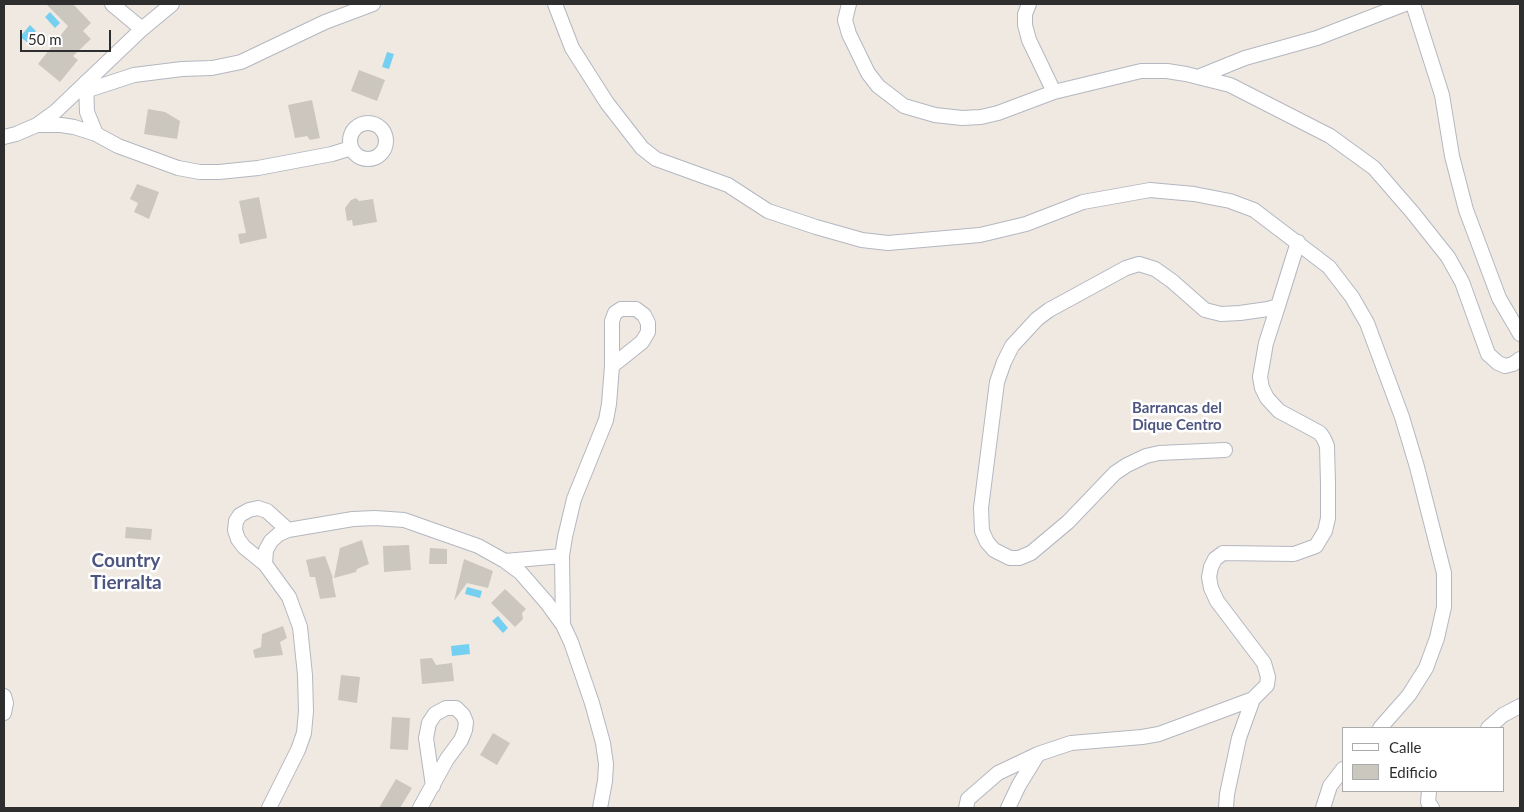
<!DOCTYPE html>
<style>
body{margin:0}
#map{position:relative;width:1524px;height:812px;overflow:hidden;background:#efe9e1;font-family:Lato,sans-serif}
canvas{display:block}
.frame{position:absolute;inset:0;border:5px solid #2e2e2e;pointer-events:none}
.legend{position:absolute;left:1342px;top:727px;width:162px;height:65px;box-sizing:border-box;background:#fff;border:1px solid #ababab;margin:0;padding:6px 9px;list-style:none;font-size:15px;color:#2e2e2e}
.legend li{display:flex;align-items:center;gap:10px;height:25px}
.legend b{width:25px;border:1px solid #ababab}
.scale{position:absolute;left:20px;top:30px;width:91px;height:22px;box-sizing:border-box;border:2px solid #2e2e2e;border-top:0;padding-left:6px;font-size:15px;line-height:18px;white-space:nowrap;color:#2e2e2e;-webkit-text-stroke:4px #fff;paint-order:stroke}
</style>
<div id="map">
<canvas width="1524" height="812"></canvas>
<div class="frame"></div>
<ul class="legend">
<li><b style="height:6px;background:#fff"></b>Calle</li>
<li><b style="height:14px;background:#cbc7bf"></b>Edificio</li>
</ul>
<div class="scale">50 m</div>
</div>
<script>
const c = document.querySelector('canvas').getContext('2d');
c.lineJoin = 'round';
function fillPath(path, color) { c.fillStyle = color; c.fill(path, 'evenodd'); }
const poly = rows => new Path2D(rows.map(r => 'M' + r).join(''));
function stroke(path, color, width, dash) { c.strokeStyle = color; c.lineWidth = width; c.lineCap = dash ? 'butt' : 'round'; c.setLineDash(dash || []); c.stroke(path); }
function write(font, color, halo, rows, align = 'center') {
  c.font = font + ' Lato,sans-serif'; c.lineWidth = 5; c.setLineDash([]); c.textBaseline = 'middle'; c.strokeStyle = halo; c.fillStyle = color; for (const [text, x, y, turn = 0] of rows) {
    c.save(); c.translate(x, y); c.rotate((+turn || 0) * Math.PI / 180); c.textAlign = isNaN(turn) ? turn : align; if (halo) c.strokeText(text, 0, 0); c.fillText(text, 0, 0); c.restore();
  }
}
const water = poly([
 [50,12,60,23,55,28,45,17],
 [30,25,36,31,27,42,20,37],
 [387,52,394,54,389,69,382,67],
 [467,587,482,591,480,598,465,594],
 [498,616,508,628,503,633,492,621],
 [469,644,470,654,452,656,451,646]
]);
const building = poly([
 [46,4,73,4,91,23,83,31,91,39,73,56,78,60,60,82,38,64,68,26],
 [359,70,385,80,377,101,351,91],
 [312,100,320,138,310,140,307,136,295,138,288,105],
 [148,109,165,112,180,121,177,139,144,134],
 [137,184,159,192,149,219,134,212,138,203,130,199],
 [259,197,267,238,240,244,238,234,246,233,239,201],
 [356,198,359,201,373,199,377,222,353,226,352,220,347,221,345,208,351,200],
 [126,527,152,529,151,540,125,538],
 [362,540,369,564,357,569,356,572,334,578,340,548],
 [409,545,411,570,384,572,383,546],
 [430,548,447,549,447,564,429,564],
 [325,556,333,578,332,578,336,597,320,599,315,577,310,577,306,560],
 [464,559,493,571,488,588,467,583,454,601],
 [505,589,526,609,522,613,523,619,515,627,491,603],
 [283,626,287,638,280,642,283,655,255,658,253,650,261,647,262,634],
 [432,658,436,665,452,663,454,681,422,684,420,659],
 [341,675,360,677,357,703,338,700],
 [392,717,410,718,408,750,390,749],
 [493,733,510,743,497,765,480,755],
 [396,779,412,788,400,808,379,808]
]);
const minor = poly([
 [112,4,142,29],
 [555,4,572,48,607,103,642,148,656,159,728,185,768,211,816,227,862,240,888,243,980,235,1026,224,1083,202,1150,190,1194,194,1230,201,1254,210,1329,267,1352,297,1367,323,1402,417,1417,467,1444,573,1444,607,1437,638,1426,668,1409,695,1380,728],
 [849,4,845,20,849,34,868,73,878,86,904,106,935,115,962,118,981,117,998,113,1054,92,1141,71,1167,71,1186,74,1230,85,1330,136,1374,168,1413,213,1448,257,1462,282,1488,354,1498,363,1505,366,1513,364,1520,359],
 [1029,4,1025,14,1025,25,1029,40,1054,92],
 [1413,4,1442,95,1452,156,1466,210,1499,298,1520,334],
 [1198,77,1245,58,1317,38,1405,4],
 [86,82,87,112,96,134],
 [85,91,134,75,182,69,212,68,241,62,325,22,373,4],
 '350 141a18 18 0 1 1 36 0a18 18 0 1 1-36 0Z',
 [37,125,61,125,74,127,96,134,118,146,178,168,200,172,219,172,258,168,332,154,351,148],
 [4,137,16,134,37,125,55,112,142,29,172,4],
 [1225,450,1159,453,1146,456,1127,465,1115,473,1068,522,1031,553,1019,558,1010,558,994,550,987,542,982,531,981,508,997,382,1004,362,1012,346,1037,319,1049,310,1126,268,1139,264,1155,269,1172,281,1205,310,1221,314,1240,313,1268,309,1278,306,1298,242],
 [505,561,562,556],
 [265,564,244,547,238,539,235,530,236,521,240,515,249,510,258,508,267,511,288,530],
 [563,625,562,556,565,537,574,499,606,420,609,404,612,366,612,321,615,313,621,309,636,309,644,315,648,323,648,332,642,342,612,366],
 [4,696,6,703,4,713],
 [1488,728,1503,715,1520,706],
 [1429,791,1428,802,1432,808],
 [269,808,298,750,304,733,306,711,305,675,300,627,289,597,265,564,266,550,271,541,279,534,288,530,353,519,375,518,404,520,478,546,505,561,520,572,547,603,563,625,571,642,592,703,603,743,606,764,605,781,600,808],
 [420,808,447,759,461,740,465,730,466,722,463,715,456,708,446,708,435,714,429,723,426,738,433,786],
 [966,808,968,799,998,773,1038,754,1071,743,1142,737,1159,734,1253,699,1267,685,1268,677,1264,663,1217,601,1211,588,1209,577,1211,567,1215,559,1223,553,1294,554,1316,546,1325,531,1328,518,1328,484,1327,446,1324,439,1320,433,1279,411,1267,398,1262,388,1260,377,1266,343,1278,306],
 [1008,808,1019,785,1038,754],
 [1226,808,1227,794,1239,738,1253,699],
 [1323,808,1330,786,1343,769]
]);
const neighbourhoodNames = [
 ["Barrancas del",1177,408],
 ["Dique Centro",1177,425]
];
const districtNames = [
 ["Country",126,561],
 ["Tierralta",126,583]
];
fillPath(water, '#75cff0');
fillPath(building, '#cbc7bf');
stroke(minor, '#b4b7c1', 16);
stroke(minor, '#fff', 14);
write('bold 15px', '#4d5680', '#fff', neighbourhoodNames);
write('bold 19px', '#4d5680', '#fff', districtNames);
</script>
